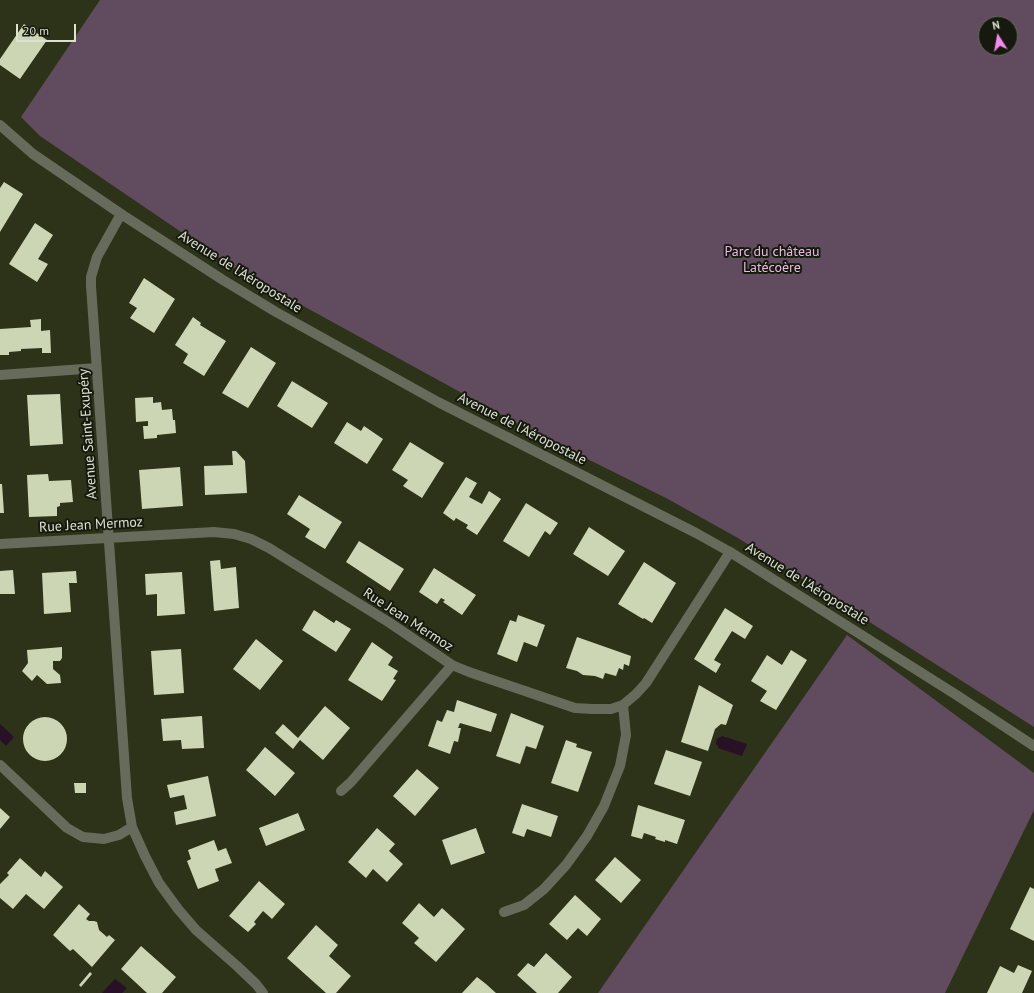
<!DOCTYPE html>
<meta charset="utf-8">
<style>
body{margin:0}
#map{position:relative;width:1034px;height:993px;overflow:hidden;background:#2c3318;font-family:"PT Sans",sans-serif}
canvas{display:block}
.north{position:absolute;left:978px;top:16px;width:40px;height:40px;box-sizing:border-box;background:#161a0e;border:1px solid #656a5c;border-radius:50%;rotate:349deg;font-size:11px;font-weight:700;line-height:16px;text-align:center;color:#dce1d0}
.north::after{content:'';display:block;margin:auto;width:14px;height:18px;background:#f589ee;clip-path:polygon(50% 0,100% 100%,50% 72%,0 100%)}
.scale{position:absolute;left:16px;top:24px;width:60px;height:18px;box-sizing:border-box;border:2px solid #dce1d0;border-top:0;padding-left:5px;font-size:12px;line-height:14px;white-space:nowrap;color:#dce1d0;-webkit-text-stroke:3px #161a0e;paint-order:stroke}
</style>
<div id="map">
<canvas width="1034" height="993"></canvas>
<div class="north">N</div>
<div class="scale">20 m</div>
</div>
<script>
const c = document.querySelector('canvas').getContext('2d');
c.lineJoin = 'round';
function fillPath(path, color) { c.fillStyle = color; c.fill(path, 'evenodd'); }
const poly = rows => new Path2D(rows.map(r => 'M' + r).join(''));
function stroke(path, color, width, dash) { c.strokeStyle = color; c.lineWidth = width; c.lineCap = dash ? 'butt' : 'round'; c.setLineDash(dash || []); c.stroke(path); }
function write(font, color, halo, rows, align = 'center') {
  c.font = font + ' "PT Sans",sans-serif'; c.lineWidth = 4; c.setLineDash([]); c.textBaseline = 'middle'; c.strokeStyle = halo; c.fillStyle = color; for (const [text, x, y, turn = 0] of rows) {
    c.save(); c.translate(x, y); c.rotate((+turn || 0) * Math.PI / 180); c.textAlign = isNaN(turn) ? turn : align; if (halo) c.strokeText(text, 0, 0); c.fillText(text, 0, 0); c.restore();
  }
}
const green = poly([
 [100,0,1034,0,1034,727,738,538,666,498,531,431,234,268,40,136,21,117],
 [986,24,1010,24,1010,48,986,48],
 [847,635,1034,773,1034,810,945,993,598,993]
]);
const water = poly([
 [0,724,14,737,6,746,0,740],
 [722,736,747,744,742,756,718,748,718,746,716,744,716,741,718,738,721,737],
 [115,979,127,988,122,993,102,993]
]);
const building = poly([
 [24,24,47,40,20,79,0,65,0,59],
 [4,182,23,194,0,232,0,188],
 [35,223,53,235,38,259,48,264,37,282,9,264],
 [144,278,175,299,154,333,130,318,137,308,129,303],
 [193,317,201,323,200,325,226,341,204,376,183,363,188,354,175,345],
 [41,319,41,331,50,330,51,353,42,353,42,348,21,349,21,351,9,352,9,355,0,355,0,329,31,327,30,320],
 [251,347,276,363,248,408,222,393],
 [292,381,328,403,312,428,277,406],
 [60,394,63,444,30,446,27,395],
 [153,397,153,403,161,402,162,410,172,409,173,420,175,420,176,433,157,435,157,438,144,439,143,426,148,426,148,421,136,422,135,398],
 [347,422,361,431,364,426,383,439,367,464,334,443],
 [410,442,444,463,422,498,403,486,408,480,392,470],
 [232,451,236,451,245,461,247,493,205,495,204,466,233,465],
 [180,467,183,506,142,509,139,470],
 [48,474,49,481,71,480,73,502,60,503,60,506,57,507,57,516,29,517,27,475],
 [466,477,477,483,469,497,482,504,489,491,501,499,477,535,466,528,468,525,456,518,454,521,443,513],
 [0,484,2,484,4,513,0,513],
 [299,495,342,522,325,549,305,537,310,529,287,514],
 [526,503,558,523,550,535,545,531,529,557,503,541],
 [589,527,625,551,608,576,573,554],
 [359,541,404,569,390,591,346,562],
 [220,560,221,569,236,567,239,608,214,611,210,561],
 [644,562,676,583,652,623,644,618,643,619,618,604],
 [434,568,476,595,462,615,443,602,445,600,441,598,437,604,419,592],
 [13,570,15,594,0,594,0,571],
 [76,571,77,583,69,583,71,612,44,614,42,573],
 [182,572,185,614,157,616,157,594,146,595,145,574],
 [725,608,753,626,745,639,732,631,714,660,721,664,716,673,694,659],
 [314,610,334,623,336,620,351,629,336,652,302,630],
 [518,615,545,625,537,647,524,642,517,662,497,654,510,620,516,622],
 [577,637,631,656,629,666,624,664,623,670,619,668,616,676,605,673,603,679,595,676,583,675,577,671,566,668],
 [256,639,283,661,260,690,233,669],
 [372,642,393,657,388,665,398,671,393,679,396,680,382,701,348,680],
 [62,647,62,658,60,661,53,661,53,669,60,675,61,683,47,684,37,675,32,681,22,671,28,663,27,650],
 [181,649,184,693,154,695,151,651],
 [791,650,807,660,776,710,760,701,767,691,751,681,767,655,782,665],
 [699,685,733,705,726,725,721,724,715,729,708,751,681,742],
 [457,700,497,714,491,732,460,723,458,728,461,728,458,742,454,741,450,754,428,746,437,720,442,722,447,710,454,712],
 [325,706,350,728,323,760,300,740,293,749,275,733,283,724,298,738],
 [511,713,544,726,536,749,526,746,520,764,496,756],
 [202,716,204,748,182,749,181,740,163,741,161,719],
 '23 739a22 22 0 1 1 44 0a22 22 0 1 1-44 0Z',
 [566,740,577,744,576,747,592,752,578,792,551,783],
 [265,747,295,773,275,796,246,770],
 [666,750,702,762,690,796,654,784],
 [417,769,439,788,415,816,393,796],
 [208,776,216,816,176,825,174,812,187,809,184,795,170,798,167,785],
 [74,783,86,783,86,793,75,793],
 [522,804,558,816,551,837,527,829,524,837,512,833],
 [638,805,685,820,677,844,665,840,665,842,655,839,656,837,644,833,642,839,631,836],
 [0,808,10,817,0,829],
 [298,813,305,830,266,846,259,828],
 [377,828,395,844,389,851,403,864,387,882,373,869,366,878,348,862],
 [476,828,485,853,451,865,442,840],
 [214,840,218,851,226,848,232,863,215,869,219,881,198,889,187,861,191,859,188,850],
 [615,857,641,880,621,903,595,880],
 [20,858,41,877,45,871,63,887,44,909,26,894,13,909,0,898,0,884,9,875,7,873],
 [259,881,285,904,272,919,263,911,254,922,256,924,248,932,229,916],
 [1030,887,1034,889,1034,941,1010,929],
 [575,895,601,919,587,936,578,928,567,940,549,924],
 [419,903,434,917,442,908,465,929,436,962,414,943,419,938,402,923],
 [79,904,90,914,86,919,89,921,94,921,97,922,99,930,107,937,109,935,115,940,92,967,73,949,70,951,53,935],
 [316,925,338,945,329,956,351,976,336,993,326,993,287,958],
 [141,946,176,977,162,993,147,993,121,969],
 [546,953,572,977,558,993,537,993,517,975,528,963,534,967],
 [1018,965,1032,971,1022,993,987,993,1000,966,1014,973],
 [90,972,92,974,81,987,79,985],
 [477,977,486,984,496,993,462,993]
]);
const minor = poly([
 [121,214,97,257,91,277,91,286,127,798,132,827,145,856,159,883,178,909,196,930,237,966,256,984,263,993],
 [0,375,97,368],
 [0,544,214,532,234,534,251,539,269,548,390,623,452,665,469,672,575,708,592,709,611,709,623,705,636,694,646,683,730,552],
 [0,765,67,828,83,837,104,839,119,835,132,827],
 [341,791,351,782,452,665],
 [504,912,524,905,544,889,566,865,587,836,604,806,620,766,626,735,623,705]
]);
const tertiary = poly([
 [0,125,33,154,121,214,223,280,276,312,438,402,696,533,730,552,958,696,1034,746]
]);
const parkNames = [
 ["Parc du château",772,252],
 ["Latécoère",772,268]
];
const streetNames = [
 ["Avenue de l'Aéropostale",240,272,32],
 ["Avenue de l'Aéropostale",522,429,27],
 ["Avenue Saint-Exupéry",88,434,-94],
 ["Rue Jean Mermoz",91,525,-3],
 ["Avenue de l'Aéropostale",807,584,32],
 ["Rue Jean Mermoz",408,620,33]
];
fillPath(green, '#604c5e');
fillPath(water, '#281027');
fillPath(building, '#ccd6b5');
stroke(minor, '#666b5b', 10);
stroke(tertiary, '#666b5b', 10);
write('14px', '#edb8e7', '#161a0e', parkNames);
write('14px', '#dce1d0', '#161a0e', streetNames);
</script>
